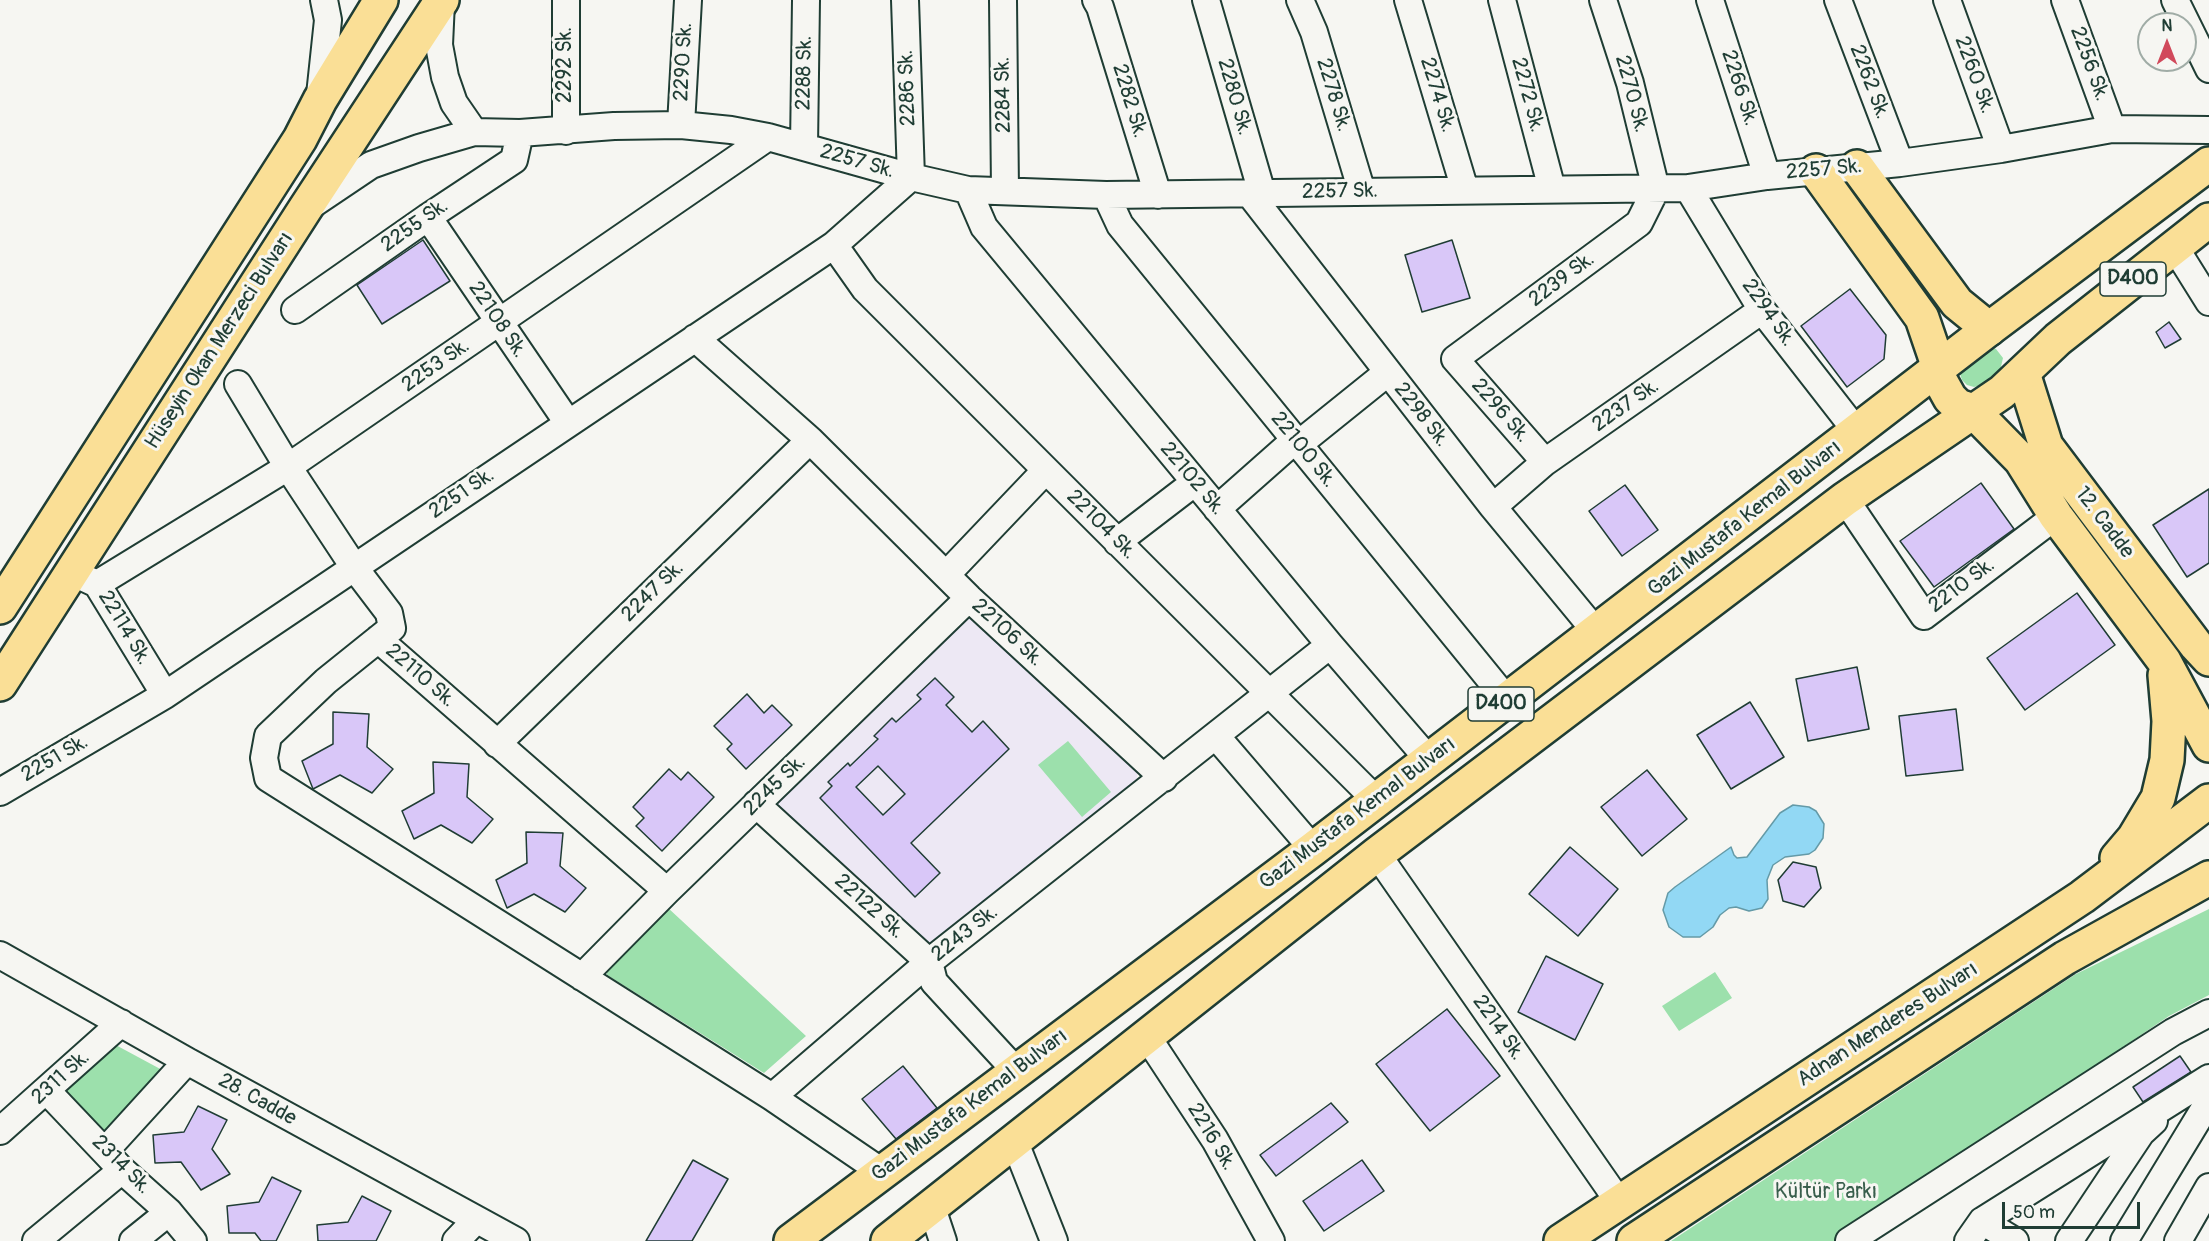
<!DOCTYPE html>
<meta charset="utf-8">
<style>
body{margin:0}
#map{position:relative;width:2209px;height:1241px;overflow:hidden;background:#f6f6f2;font-family:Pangolin,sans-serif}
canvas{display:block}
.north{position:absolute;left:2137px;top:12px;width:60px;height:60px;box-sizing:border-box;background:#f6f6f2;border:2px solid #a0aca6;border-radius:50%;rotate:0deg;font-size:16px;font-weight:700;line-height:24px;text-align:center;color:#1f3d34}
.north::after{content:'';display:block;margin:auto;width:21px;height:27px;background:#d1495b;clip-path:polygon(50% 0,100% 100%,50% 72%,0 100%)}
.scale{position:absolute;left:2002px;top:1202px;width:138px;height:27px;box-sizing:border-box;border:3px solid #1f3d34;border-top:0;padding-left:8px;font-size:18px;line-height:21px;white-space:nowrap;color:#1f3d34;-webkit-text-stroke:4px #f6f6f2;paint-order:stroke}
</style>
<div id="map">
<canvas width="2209" height="1241"></canvas>
<div class="north">N</div>
<div class="scale">50 m</div>
</div>
<script>
const c = document.querySelector('canvas').getContext('2d');
c.lineJoin = 'round';
function fillPath(path, color) { c.fillStyle = color; c.fill(path, 'evenodd'); }
const poly = rows => new Path2D(rows.map(r => 'M' + r).join(''));
function stroke(path, color, width, dash) { c.strokeStyle = color; c.lineWidth = width; c.lineCap = dash ? 'butt' : 'round'; c.setLineDash(dash || []); c.stroke(path); }
function write(font, color, halo, rows, align = 'center') {
  c.font = font + ' Pangolin,sans-serif'; c.lineWidth = 6; c.setLineDash([]); c.textBaseline = 'middle'; c.strokeStyle = halo; c.fillStyle = color; for (const [text, x, y, turn = 0] of rows) {
    c.save(); c.translate(x, y); c.rotate((+turn || 0) * Math.PI / 180); c.textAlign = isNaN(turn) ? turn : align; if (halo) c.strokeText(text, 0, 0); c.fillText(text, 0, 0); c.restore();
  }
}
const built = poly([
 [962,615,977,616,1138,770,1135,789,932,947,925,944,776,814,774,798]
]);
const green = poly([
 [1990,347,1996,349,2003,358,2000,371,1981,385,1974,387,1967,385,1962,380,1960,374,1961,367],
 [1068,741,1111,792,1082,817,1038,765],
 [667,907,806,1036,764,1073,607,975,607,964],
 [2209,909,2209,995,2169,1016,1835,1241,1671,1241,2076,974],
 [1715,972,1732,998,1679,1031,1662,1006],
 [112,1043,164,1071,108,1132,102,1132,69,1098,66,1091,70,1082]
]);
const water = poly([
 [1793,805,1809,807,1816,811,1824,824,1823,838,1815,850,1809,854,1785,857,1773,865,1767,880,1768,899,1762,908,1749,911,1736,907,1729,908,1720,915,1713,927,1700,937,1683,937,1669,927,1663,910,1668,893,1675,887,1731,847,1734,855,1737,858,1747,857,1780,813,1793,805]
]);
const building = poly([
 [423,240,450,281,382,324,357,285,423,240],
 [1452,240,1470,298,1422,312,1405,255,1452,240],
 [1850,289,1886,335,1884,359,1847,387,1801,326,1850,289],
 [2169,322,2181,339,2165,348,2156,332,2169,322],
 [1981,483,2014,529,1934,587,1900,541,1981,483],
 [1625,485,1658,530,1622,556,1589,511,1625,485],
 [2209,489,2209,563,2187,577,2153,525,2209,489],
 [2077,593,2115,645,2025,710,1987,658,2077,593],
 [1857,667,1869,729,1808,741,1796,679,1857,667],
 [935,678,954,697,946,705,972,732,983,721,1009,749,911,843,940,873,915,897,820,798,832,786,828,782,848,763,850,766,878,739,874,736,892,718,896,722,921,699,917,695,935,678],
 [878,766,905,794,883,815,856,787,878,766],
 [747,694,764,713,772,705,792,725,746,769,727,749,732,744,714,726,747,694],
 [1750,702,1784,757,1731,789,1697,735,1750,702],
 [1956,709,1963,770,1906,776,1899,716,1956,709],
 [333,712,369,714,367,747,393,769,372,793,340,775,313,789,302,761,333,744,333,712],
 [433,762,469,764,467,797,493,819,472,843,441,825,414,839,402,811,434,793,433,762],
 [669,769,681,780,688,772,714,797,662,851,636,826,644,818,633,807,669,769],
 [1647,770,1687,819,1642,856,1601,807,1647,770],
 [526,832,563,833,560,866,586,888,565,912,534,894,507,908,496,880,527,863,526,832],
 [1570,847,1618,889,1578,936,1529,894,1570,847],
 [1793,862,1816,867,1821,888,1804,907,1783,901,1778,880,1793,862],
 [1546,956,1603,984,1575,1040,1518,1012,1546,956],
 [1447,1009,1500,1076,1430,1131,1376,1064,1447,1009],
 [2180,1056,2191,1072,2143,1102,2133,1087,2180,1056],
 [903,1066,937,1108,896,1139,862,1099,903,1066],
 [1331,1103,1348,1122,1276,1176,1260,1155,1331,1103],
 [198,1106,227,1120,212,1149,230,1174,201,1190,181,1162,155,1163,153,1135,184,1132,198,1106],
 [693,1160,728,1179,692,1241,646,1241,693,1160],
 [1362,1160,1384,1191,1324,1231,1303,1201,1362,1160],
 [272,1177,301,1191,276,1241,261,1241,255,1233,229,1233,227,1206,259,1202,272,1177],
 [362,1196,391,1211,376,1241,318,1241,317,1225,348,1222,362,1196]
]);
const minor = poly([
 [566,0,566,131],
 [905,0,911,177],
 [1003,0,1005,190],
 [1096,0,1100,7,1158,195],
 [1206,0,1262,193],
 [1300,0,1314,32,1362,192],
 [1408,0,1465,190],
 [1502,0,1552,189],
 [1710,0,1767,176],
 [1838,0,1900,163],
 [1947,0,2001,149],
 [2065,0,2112,129],
 [2175,0,2209,69],
 [441,2,439,45,445,77,454,103,474,132],
 [320,95,328,20,324,0],
 [681,125,688,0],
 [804,147,806,0],
 [1688,188,1762,310,1857,432],
 [968,190,984,227,1330,645,1429,760],
 [1249,193,1493,507,1597,633],
 [1106,195,1120,225,1507,700],
 [313,204,371,165,419,148,474,132,520,133,614,126,681,125,731,130,768,137,911,177,968,190,1106,195,1688,188,1767,176,1900,163,2001,149,2112,129,2209,130],
 [428,217,568,423],
 [834,245,865,289,1376,800],
 [2174,246,2209,302],
 [295,310,428,217,514,160,520,133],
 [695,338,810,440,969,598,1164,778],
 [238,384,288,467,354,567,389,613,392,628,326,681,268,736,264,758,268,778,772,1097,882,1172],
 [1545,462,1455,359,1639,223,1656,189,1630,83,1603,0],
 [1845,499,1924,616,2056,516],
 [1493,507,1545,462,1762,310],
 [1217,509,1295,440,1305,439,1387,373],
 [1117,542,1194,483],
 [946,575,1046,470],
 [82,577,97,584,165,695],
 [97,584,288,467,768,137],
 [378,639,667,891],
 [1216,736,1313,849],
 [497,744,810,440],
 [0,792,165,695,834,245,911,177],
 [756,804,929,962,934,982,1017,1072],
 [1377,854,1619,1202],
 [0,955,187,1061,516,1241],
 [582,977,667,891,969,598],
 [1146,1035,1215,1140,1271,1241],
 [47,1091,122,1170,169,1212,193,1241],
 [772,1097,929,962,1330,645],
 [0,1131,121,1023],
 [1014,1140,1054,1241],
 [105,1151,187,1061],
 [931,1205,943,1241],
 [1982,1221,2015,1241],
 [36,1241,122,1170],
 [133,1241,169,1212],
 [456,1241,476,1220],
 [1849,1241,2173,1032,2209,1013],
 [1968,1241,1982,1221,2209,1078],
 [2069,1241,2141,1133,2154,1121],
 [2124,1241,2209,1101],
 [2178,1241,2209,1187]
]);
const major = poly([
 [1857,167,1957,303,1989,329],
 [1816,171,1922,318,1939,368],
 [2023,373,2046,446,2196,645,2209,659],
 [1973,411,2021,460,2056,516,2164,661,2209,745],
 [0,607,300,139,320,100,381,0],
 [0,684,305,209,442,0],
 [2117,858,2134,838,2158,798,2167,760,2169,721,2165,675],
 [1561,1241,2082,897,2209,801],
 [1634,1241,2065,958,2209,878]
]);
const highway = poly([
 [1939,368,1940,380,1950,398,1958,406,1973,411],
 [791,1241,1313,849,1989,329,2209,164],
 [888,1241,1377,854,1845,499,2002,392,2058,339,2209,220]
]);
const shields = [
 [2133,279,66],
 [1501,704,66]
];
const shieldNames = [
 ["D400",2133,279],
 ["D400",1501,704]
];
const streetNames = [
 ["2290 Sk.",684,62,-87],
 ["2256 Sk.",2089,64,70],
 ["2292 Sk.",566,65,-90],
 ["2288 Sk.",805,73,-89],
 ["2260 Sk.",1974,75,70],
 ["2262 Sk.",1869,82,69],
 ["2286 Sk.",908,88,-92],
 ["2266 Sk.",1739,88,72],
 ["2270 Sk.",1631,94,75],
 ["2284 Sk.",1004,95,-91],
 ["2278 Sk.",1333,95,73],
 ["2274 Sk.",1437,95,73],
 ["2272 Sk.",1527,95,75],
 ["2280 Sk.",1234,97,74],
 ["2282 Sk.",1129,101,73],
 ["2257 Sk.",857,162,16],
 ["2257 Sk.",1824,170,-5],
 ["2257 Sk.",1340,192,-1],
 ["2255 Sk.",415,226,-35],
 ["2239 Sk.",1562,280,-37],
 ["2294 Sk.",1768,313,55],
 ["22108 Sk.",497,320,56],
 ["Hüseyin Okan Merzeci Bulvarı",220,341,-57],
 ["2253 Sk.",436,366,-35],
 ["2237 Sk.",1626,406,-35],
 ["2296 Sk.",1500,411,49],
 ["2298 Sk.",1421,415,52],
 ["22100 Sk.",1303,450,51],
 ["22102 Sk.",1192,479,50],
 ["2251 Sk.",462,494,-34],
 ["Gazi Mustafa Kemal Bulvarı",1745,519,-38],
 ["12. Cadde",2104,523,53],
 ["22104 Sk.",1101,525,45],
 ["2210 Sk.",1962,586,-37],
 ["2247 Sk.",653,592,-44],
 ["22114 Sk.",124,628,59],
 ["22106 Sk.",1007,633,43],
 ["22110 Sk.",420,676,41],
 ["2251 Sk.",55,759,-30],
 ["2245 Sk.",775,786,-44],
 ["Gazi Mustafa Kemal Bulvarı",1358,814,-37],
 ["22122 Sk.",869,907,42],
 ["2243 Sk.",965,934,-38],
 ["Adnan Menderes Bulvarı",1888,1025,-33],
 ["2214 Sk.",1498,1028,55],
 ["2311 Sk.",61,1078,-42],
 ["28. Cadde",257,1100,29],
 ["Gazi Mustafa Kemal Bulvarı",970,1106,-37],
 ["2216 Sk.",1211,1137,59],
 ["2314 Sk.",121,1165,45]
];
const parkNames = [
 ["Kültür Parkı",1826,1193]
];
fillPath(built, '#ede8f4');
fillPath(green, '#9ce0ac');
fillPath(water, '#92d8f4');
stroke(water, '#649aa7', 1.5);
fillPath(building, '#d9c7f8');
stroke(building, '#1f3d34', 1.5);
stroke(minor, '#1f3d34', 30);
stroke(major, '#1f3d34', 38);
stroke(highway, '#1f3d34', 38);
stroke(minor, '#f6f6f2', 26);
stroke(major, '#fadf96', 33);
stroke(highway, '#fadf96', 33);
for (const [x, y, w] of shields) { const box = new Path2D(); box.roundRect(x - w / 2, y - 17, w, 34, 4.5); c.fillStyle = '#f6f6f2'; c.fill(box); stroke(box, '#1f3d34', 1.5); }
write('bold 20px', '#1f3d34', null, shieldNames);
write('21px', '#1f3d34', '#f6f6f2', streetNames);
write('21px', '#385e4c', '#f6f6f2', parkNames);
</script>
